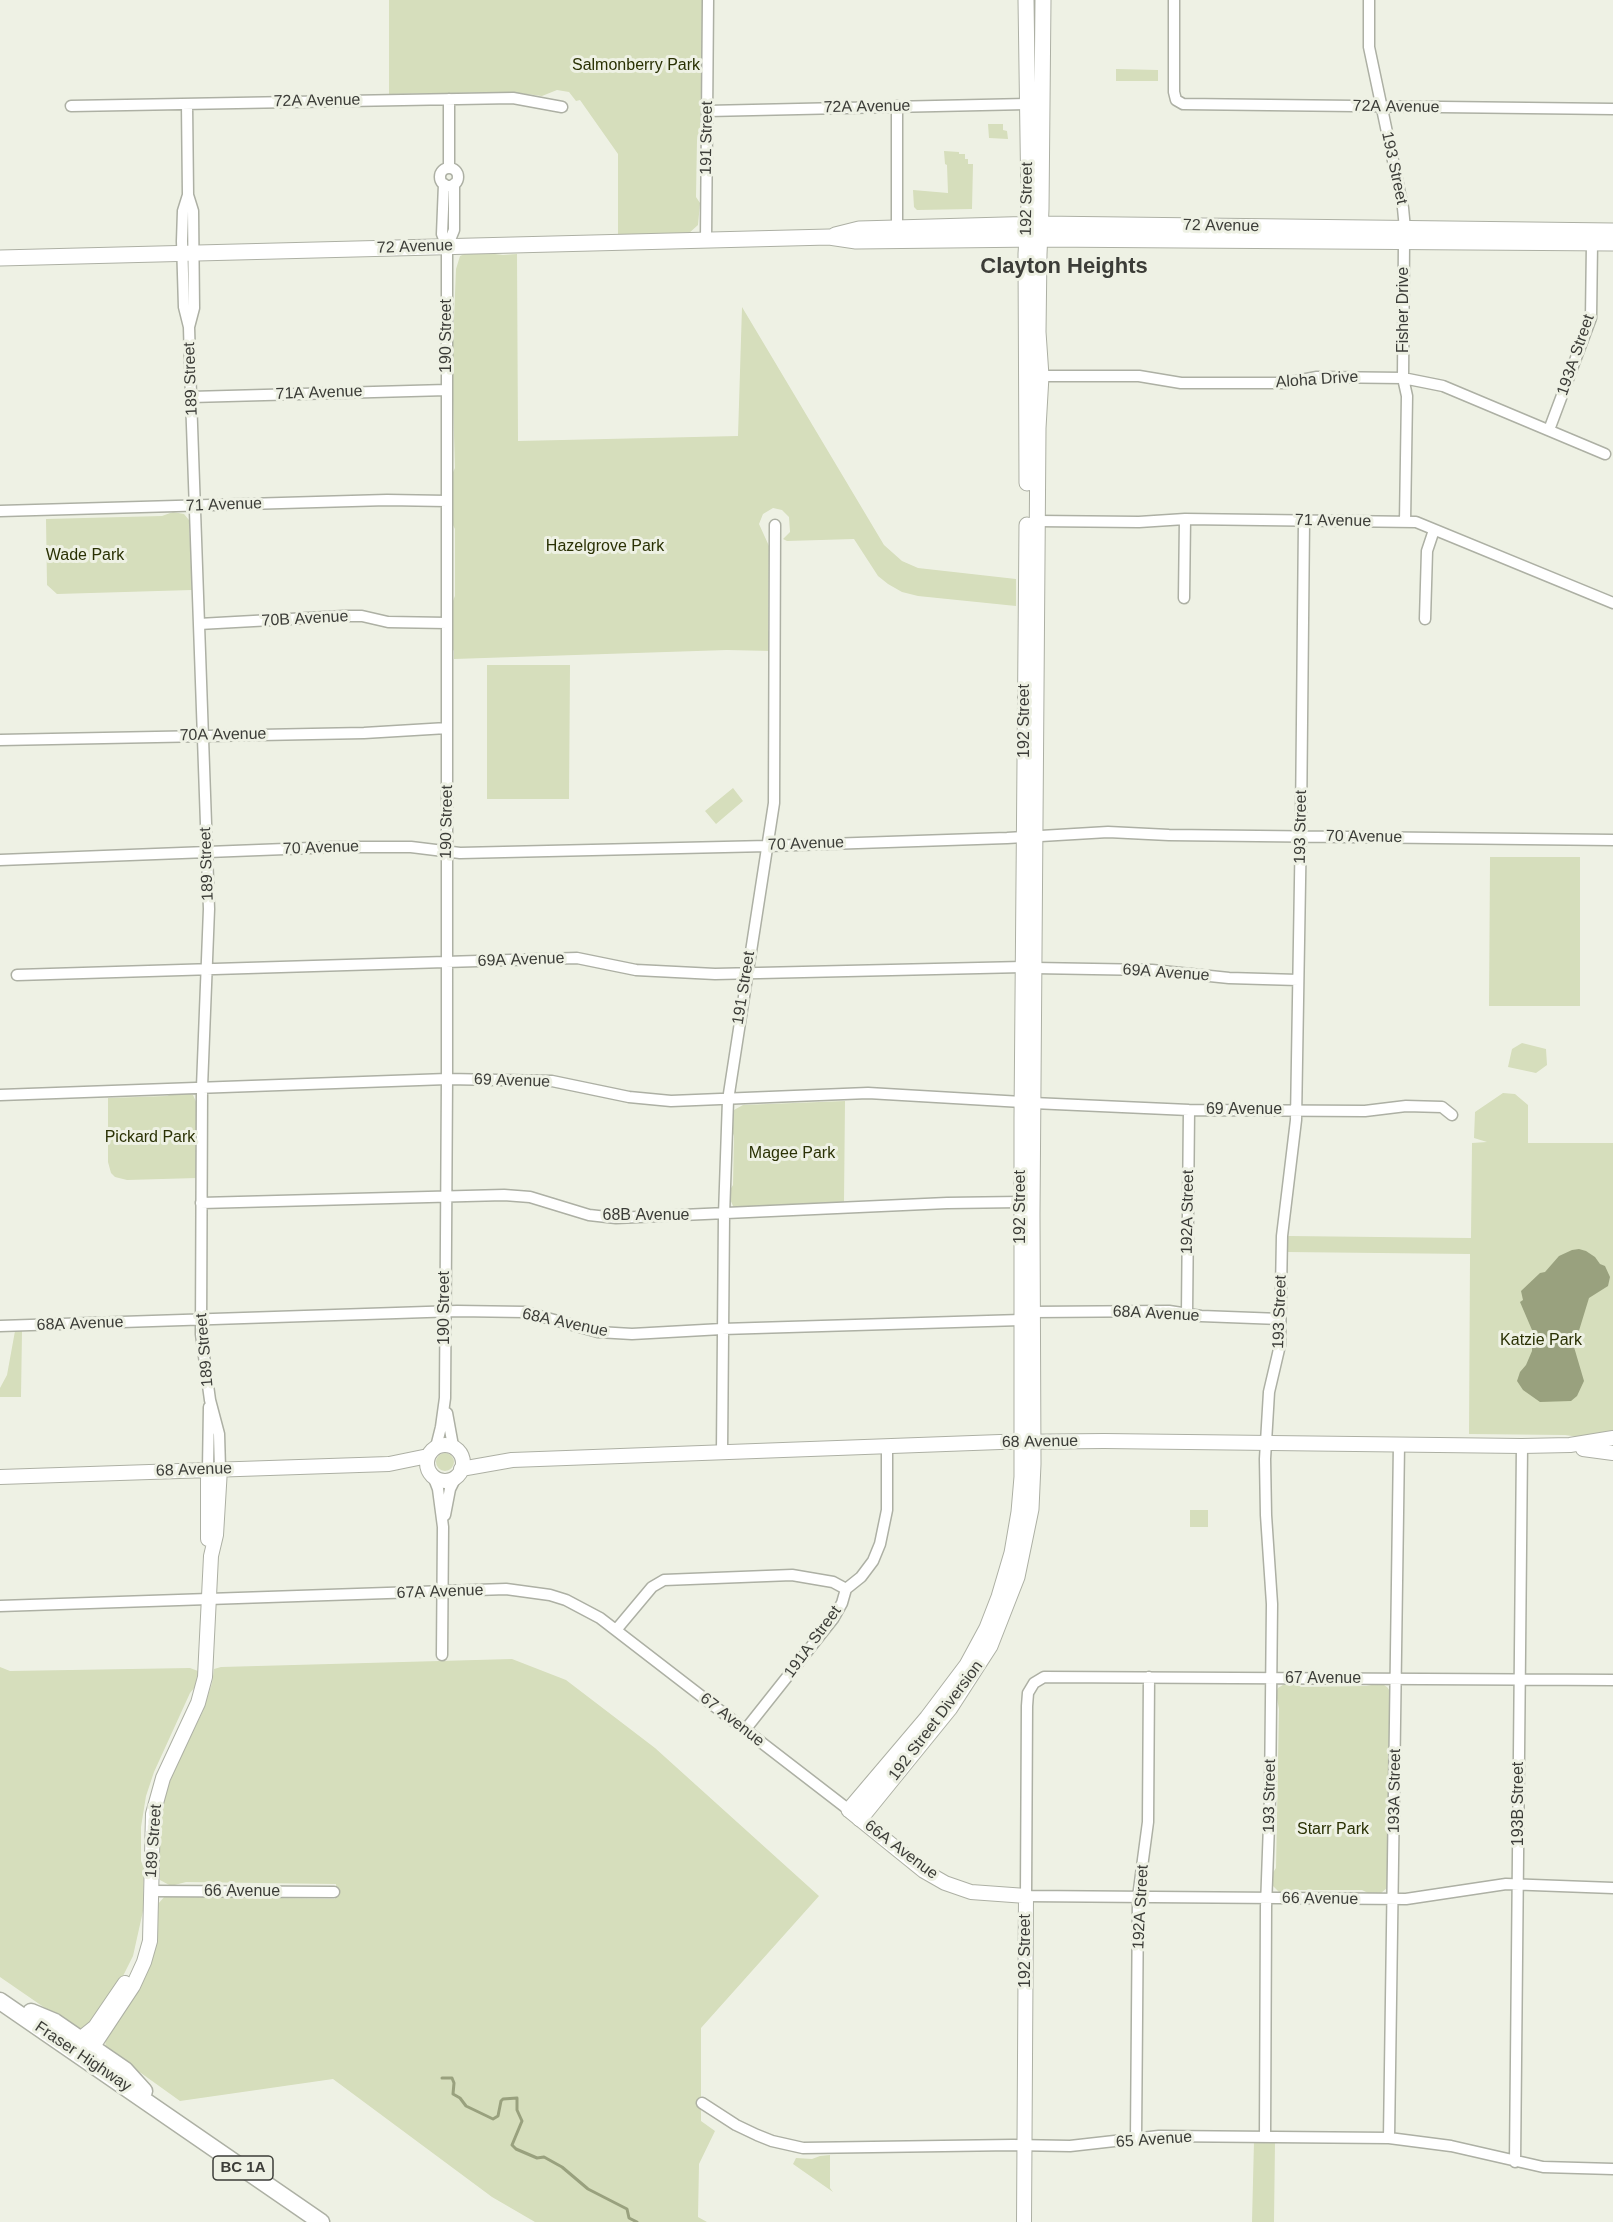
<!DOCTYPE html>
<style>
body{margin:0}
canvas{display:block;background:#eef1e4}
</style>
<canvas width="1613" height="2222"></canvas>
<script>
const c = document.querySelector('canvas').getContext('2d');
c.lineJoin = 'round';
function fillPath(path, color) { c.fillStyle = color; c.fill(path, 'evenodd'); }
const poly = rows => new Path2D(rows.map(r => 'M' + r).join(''));
function stroke(path, color, width, dash) { c.strokeStyle = color; c.lineWidth = width; c.lineCap = dash ? 'butt' : 'round'; c.setLineDash(dash || []); c.stroke(path); }
function write(font, color, halo, rows, align = 'center') {
  c.font = font + ' Arial,sans-serif'; c.lineWidth = 6; c.setLineDash([]); c.textBaseline = 'middle'; c.strokeStyle = halo; c.fillStyle = color; for (const [text, x, y, turn = 0] of rows) {
    c.save(); c.translate(x, y); c.rotate((+turn || 0) * Math.PI / 180); c.textAlign = isNaN(turn) ? turn : align; if (halo) c.strokeText(text, 0, 0); c.fillText(text, 0, 0); c.restore();
  }
}
const green = poly([
 [389,0,703,0,700,134,697,140,696,197,700,203,698,225,688,234,618,238,618,154,580,100,576,101,569,92,557,90,542,96,511,92,389,94],
 [1116,69,1158,70,1158,81,1116,81],
 [988,124,1003,124,1003,130,1007,131,1008,139,989,138],
 [944,151,959,152,959,154,965,154,965,159,968,159,968,164,973,164,972,209,917,210,914,207,913,190,948,193,947,165,945,164],
 [471,251,503,255,517,254,518,441,738,436,742,307,884,545,902,561,918,568,1016,579,1016,606,918,596,902,592,888,584,878,576,854,539,787,541,783,539,790,532,789,517,782,510,773,508,763,514,759,524,769,546,768,630,771,638,771,651,727,650,454,659,454,651,452,648,452,603,455,596,455,529,452,523,452,474,455,468,452,368,456,269,460,256],
 [173,512,184,514,189,520,192,590,57,594,47,585,46,519,162,516],
 [487,665,570,665,569,799,487,799],
 [733,788,743,801,716,824,705,811],
 [1490,857,1580,857,1580,1006,1489,1006],
 [1522,1043,1546,1049,1547,1065,1536,1073,1508,1067,1512,1049],
 [185,1092,193,1095,197,1104,197,1178,127,1180,115,1177,111,1173,108,1162,108,1098,167,1096,173,1093],
 [1503,1093,1515,1094,1528,1105,1528,1143,1613,1143,1613,1433,1586,1438,1565,1435,1469,1434,1470,1254,1287,1252,1288,1236,1471,1238,1472,1143,1487,1142,1474,1138,1475,1112],
 [845,1101,844,1202,737,1208,733,1206,730,1199,730,1190,733,1185,734,1136,731,1129,734,1110,743,1105],
 [15,1331,22,1331,21,1397,0,1397,0,1388,7,1375],
 '436 1462a9 9 0 1 1 18 0a9 9 0 1 1-18 0Z',
 [1190,1510,1208,1510,1208,1527,1190,1527],
 [512,1659,566,1680,655,1748,819,1896,701,2028,701,2121,715,2131,699,2164,698,2217,707,2222,535,2222,492,2197,333,2079,180,2101,106,2048,105,2040,157,1927,158,1904,165,1896,335,1899,336,1884,186,1882,171,1886,160,1880,159,1826,164,1797,173,1773,203,1711,212,1683,214,1669,221,1667],
 [0,1667,10,1671,190,1668,198,1671,195,1687,190,1693,154,1772,146,1796,141,1827,141,1861,144,1868,143,1911,133,1956,120,1982,91,2026,82,2030,74,2028,0,1977],
 [1286,1683,1295,1683,1301,1687,1366,1686,1381,1683,1387,1687,1391,1692,1389,1882,1387,1888,1381,1893,1370,1894,1362,1890,1297,1890,1290,1893,1280,1893,1272,1885,1272,1874,1276,1868,1279,1709,1276,1693,1278,1688],
 [1254,2141,1275,2142,1274,2222,1252,2222],
 [830,2155,830,2188,833,2192,793,2164,796,2158,812,2159,820,2156]
]);
const water = poly([
 [1579,1249,1586,1251,1595,1257,1600,1264,1605,1266,1610,1277,1608,1286,1589,1298,1574,1347,1584,1381,1577,1396,1571,1401,1540,1402,1523,1390,1517,1381,1520,1372,1526,1365,1532,1351,1532,1330,1520,1302,1523,1300,1521,1291,1540,1273,1545,1272,1559,1256,1572,1250]
]);
const stream = poly([
 [442,2078,452,2078,454,2083,453,2094,460,2098,466,2106,493,2119,498,2116,501,2101,503,2099,517,2098,517,2110,522,2121,512,2145,516,2149,537,2158,544,2157,562,2167,588,2189,627,2209,629,2218,637,2222]
]);
const minor = poly([
 [1174,0,1174,92,1176,100,1183,104,1613,109],
 [1369,0,1369,47,1403,208,1405,229],
 [449,99,449,168],
 [187,104,188,195,193,211,194,308,189,327,191,397,209,909,202,1087,201,1334,210,1400,219,1434,220,1469],
 [71,106,513,98,562,107],
 [897,106,897,227],
 [707,111,1027,104],
 '440 177a9 9 0 1 1 18 0a9 9 0 1 1-18 0Z',
 [444,184,442,234,447,247],
 [188,195,183,211,182,241,184,307,189,327],
 [706,240,708,0],
 [1404,242,1403,378,1407,396,1405,522],
 [1041,376,1139,376,1181,383,1285,383,1317,377,1403,378,1443,386,1605,454],
 [191,397,447,390],
 [1549,430,1591,318,1592,243],
 [0,511,387,500,447,501],
 [1037,521,1139,522,1185,519,1416,522,1613,603],
 [1184,598,1185,519],
 [1425,619,1427,551,1434,530],
 [199,624,344,616,362,616,388,622,447,623],
 [0,740,364,733,447,728],
 [0,860,337,847,411,847,460,853,768,846,1007,838,1108,832,1169,835,1613,840],
 [1034,968,1152,970,1229,978,1298,980],
 [17,975,577,958,636,970,715,974,1023,967],
 [0,1095,447,1079,552,1081,629,1097,671,1101,868,1093,1022,1102],
 [1033,1103,1189,1110,1365,1111,1406,1106,1442,1107,1452,1115],
 [201,1203,504,1195,530,1197,589,1215,616,1218,947,1203,1021,1202],
 [1032,1312,1169,1311,1201,1316,1280,1319],
 [1187,1314,1189,1110],
 [0,1326,457,1311,525,1312,598,1332,632,1334,722,1329,1021,1320],
 [447,1413,453,1446],
 [436,1447,441,1427,445,1398,447,1079,447,247,454,230,454,184],
 [722,1452,724,1215,728,1100,774,803,775,525],
 [208,1469,209,1407],
 [433,1476,438,1489,443,1527,442,1655],
 [445,1515,450,1489,456,1477],
 [0,1606,506,1589,550,1595,566,1600,600,1618,849,1810],
 [616,1630,652,1587,664,1580,792,1575,833,1582,846,1589],
 [1613,1680,1044,1677,1034,1683,1028,1693,1027,1706,1026,1896,1406,1899,1506,1884,1613,1888],
 [745,1730,833,1619,842,1603,846,1589,861,1577,873,1561,880,1544,887,1510,887,1446],
 [151,1891,334,1892],
 [702,2103,736,2125,757,2135,772,2141,803,2148,1013,2145,1070,2146,1159,2136,1389,2138,1451,2146,1543,2167,1613,2169],
 [1265,2137,1266,1907,1270,1797,1272,1604,1266,1515,1265,1459,1269,1392,1280,1345,1282,1236,1296,1120,1301,822,1304,521],
 [1136,2138,1138,1897,1148,1822,1149,1677],
 [1389,2138,1399,1444],
 [1515,2162,1522,1446]
]);
const tertiary = poly([
 '427 1463a18 18 0 1 1 36 0a18 18 0 1 1-36 0Z',
 [1583,1449,1613,1453],
 [461,1469,512,1460,1000,1442,1104,1441,1522,1446,1570,1445,1613,1438],
 [0,1477,389,1464,428,1456],
 [208,1539,208,1469],
 [851,1812,924,1871,945,1883,971,1892,1026,1896,1024,2222],
 [80,2039,95,2027,125,1983],
 [92,2048,133,1986,144,1962,150,1941,153,1814,163,1778,198,1703,205,1677,211,1556,216,1535,220,1469]
]);
const secondary = poly([
 [1026,0,1029,205,1026,254,1027,483],
 [835,235,859,229,1041,224,1613,231],
 [0,258,829,237,856,241,1040,239,1613,243],
 [849,1810,927,1718,967,1665,987,1628,999,1597,1012,1553,1019,1512,1022,1477,1022,1117,1027,525],
 [860,1819,950,1708,990,1646,1017,1577,1031,1509,1033,1464,1032,1214,1038,428,1041,376,1038,332,1039,254,1041,209,1043,0]
]);
const primary = poly([
 [0,2001,321,2222],
 [31,2012,55,2022,125,2070,144,2091]
]);
const shields = [
 [243,2168,60]
];
const shieldNames = [
 ["BC 1A",243,2168]
];
const parkNames = [
 ["Salmonberry Park",636,66],
 ["Hazelgrove Park",605,547],
 ["Wade Park",85,556],
 ["Pickard Park",150,1138],
 ["Magee Park",792,1154],
 ["Katzie Park",1541,1341],
 ["Starr Park",1333,1830]
];
const streetNames = [
 ["72A Avenue",317,101,-1],
 ["72A Avenue",867,107,-1],
 ["72A Avenue",1396,107,1],
 ["191 Street",707,138,-89],
 ["193 Street",1394,168,78],
 ["192 Street",1027,199,-89],
 ["72 Avenue",1221,226,1],
 ["72 Avenue",415,247,-2],
 ["Fisher Drive",1404,310,-90],
 ["190 Street",447,336,-90],
 ["193A Street",1576,355,-71],
 ["189 Street",191,379,-92],
 ["Aloha Drive",1317,380,-4],
 ["71A Avenue",319,393,-2],
 ["71 Avenue",224,505,-2],
 ["71 Avenue",1333,521,1],
 ["70B Avenue",305,619,-3],
 ["192 Street",1025,721,-90],
 ["70A Avenue",223,735,-1],
 ["190 Street",447,822,-89],
 ["193 Street",1301,827,-89],
 ["70 Avenue",1364,837,1],
 ["70 Avenue",806,844,-2],
 ["70 Avenue",321,848,-2],
 ["189 Street",207,864,-92],
 ["69A Avenue",521,960,-2],
 ["69A Avenue",1166,973,4],
 ["191 Street",744,988,-81],
 ["69 Avenue",512,1081,2],
 ["69 Avenue",1244,1110],
 ["192 Street",1021,1207,-90],
 ["192A Street",1188,1212,-89],
 ["68B Avenue",646,1216],
 ["190 Street",445,1308,-90],
 ["193 Street",1280,1312,-88],
 ["68A Avenue",1156,1314,3],
 ["68A Avenue",565,1323,12],
 ["68A Avenue",80,1324,-2],
 ["189 Street",205,1350,-95],
 ["68 Avenue",1040,1442,-1],
 ["68 Avenue",194,1470,-2],
 ["67A Avenue",440,1592,-2],
 ["191A Street",813,1642,-54],
 ["67 Avenue",1323,1679],
 ["67 Avenue",732,1720,38],
 ["192 Street Diversion",936,1721,-53],
 ["193A Street",1395,1791,-89],
 ["193 Street",1270,1796,-89],
 ["193B Street",1519,1804,-90],
 ["189 Street",154,1841,-86],
 ["66A Avenue",901,1850,37],
 ["66 Avenue",242,1892],
 ["66 Avenue",1320,1899,1],
 ["192A Street",1141,1907,-87],
 ["192 Street",1026,1951,-90],
 ["Fraser Highway",83,2057,34],
 ["65 Avenue",1154,2140,-4]
];
const districtNames = [
 ["Clayton Heights",1064,267]
];
fillPath(green, '#d6debc');
fillPath(water, '#99a17e');
stroke(stream, '#99a17e', 3);
stroke(minor, '#adb0a4', 13);
stroke(tertiary, '#adb0a4', 16);
stroke(secondary, '#adb0a4', 17);
stroke(primary, '#adb0a4', 19);
stroke(minor, '#fff', 10);
stroke(tertiary, '#fff', 14);
stroke(secondary, '#fff', 15);
stroke(primary, '#fff', 16);
for (const [x, y, w] of shields) { const box = new Path2D(); box.roundRect(x - w / 2, y - 12, w, 24, 4.5); c.fillStyle = '#eef1e4'; c.fill(box); stroke(box, '#3c3d38', 1.5); }
write('bold 15px', '#3c3d38', null, shieldNames);
write('16px', '#2a3104', '#eef1e4', parkNames);
write('16px', '#3c3d38', '#eef1e4', streetNames);
write('bold 22px', '#3c3d38', '#eef1e4', districtNames);
</script>
